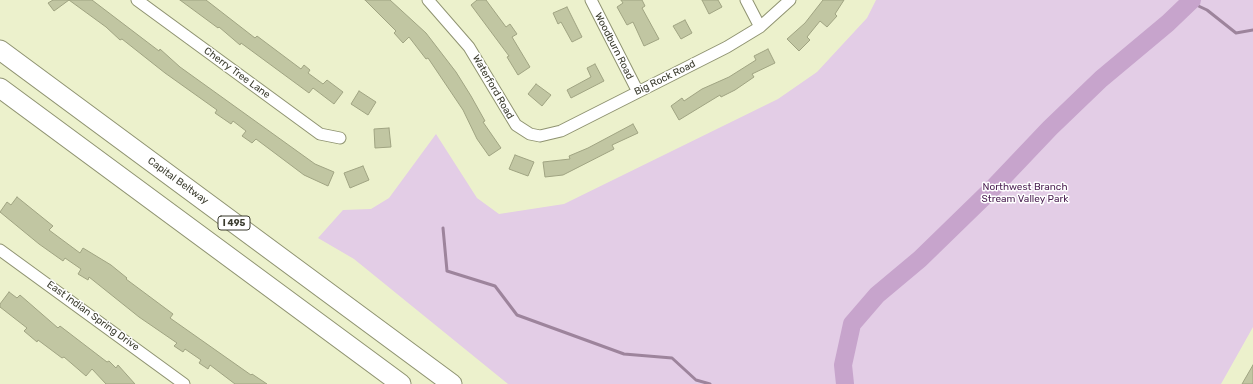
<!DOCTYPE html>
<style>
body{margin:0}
canvas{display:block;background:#ecf1cc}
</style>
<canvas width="1253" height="384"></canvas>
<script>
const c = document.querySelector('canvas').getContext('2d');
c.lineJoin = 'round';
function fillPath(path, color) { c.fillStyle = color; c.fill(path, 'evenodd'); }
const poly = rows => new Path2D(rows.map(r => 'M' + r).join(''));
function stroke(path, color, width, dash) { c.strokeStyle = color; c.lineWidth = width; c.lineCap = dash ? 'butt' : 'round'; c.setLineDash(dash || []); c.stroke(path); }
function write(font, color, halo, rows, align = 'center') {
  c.font = font + ' Rubik,sans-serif'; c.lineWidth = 3; c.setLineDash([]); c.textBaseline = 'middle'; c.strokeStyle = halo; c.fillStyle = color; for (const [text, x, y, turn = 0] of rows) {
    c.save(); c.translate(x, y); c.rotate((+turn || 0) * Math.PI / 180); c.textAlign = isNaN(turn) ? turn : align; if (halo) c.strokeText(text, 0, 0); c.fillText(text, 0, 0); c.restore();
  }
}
const green = poly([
 [876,0,1253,0,1253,327,1221,384,508,384,354,259,318,238,343,210,371,209,389,198,436,134,477,198,499,214,564,204,778,99,817,72,867,18]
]);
const stream = poly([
 [1190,2,1207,10,1236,33,1253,30],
 [443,228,447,271,495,286,517,315,624,354,672,358,696,380,710,384]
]);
const river = poly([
 [845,384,843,365,852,324,877,295,920,259,993,188,1050,128,1101,79,1168,23,1192,0]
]);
const building = poly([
 [53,0,69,0,54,11,48,3,53,0],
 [69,0,92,0,159,51,160,49,180,67,315,164,334,172,328,186,304,175,256,139,252,143,242,136,246,131,233,121,231,124,215,113,217,110,165,73,122,39,120,40,106,27,69,0],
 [180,0,206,0,255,38,257,36,301,69,304,65,310,70,308,73,323,84,327,80,343,92,334,104,313,88,309,93,241,43,240,45,219,27,218,28,180,0],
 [365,0,390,0,426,33,456,72,471,96,485,121,483,122,501,148,489,156,477,139,463,110,428,58,426,59,409,37,403,43,394,33,396,31,365,0],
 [477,0,486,0,506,27,510,24,517,34,512,37,530,67,518,75,507,57,509,56,471,5,477,0],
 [621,0,642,0,645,6,642,8,659,39,644,46,633,22,627,25,617,7,623,3,621,0],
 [702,0,718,0,722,7,709,14,702,0],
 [823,0,844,0,835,14,837,16,827,27,820,21,807,37,810,40,799,51,787,39,805,23,823,0],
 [567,7,582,37,572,42,561,22,558,24,553,13,567,7],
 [685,20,692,33,681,39,673,26,685,20],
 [768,49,775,63,752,74,754,77,735,90,721,97,720,95,679,120,671,106,682,98,684,101,702,89,729,77,756,60,754,56,768,49],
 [595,64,604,81,571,98,567,90,591,77,587,68,595,64],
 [536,84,551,95,542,106,528,94,536,84],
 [359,91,376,102,368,115,351,104,359,91],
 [633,124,638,133,612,145,614,149,563,175,545,177,543,162,570,159,569,156,588,148,633,124],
 [389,128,391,147,375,148,374,129,389,128],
 [515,155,534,162,528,176,509,169,515,155],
 [363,166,369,180,350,188,344,173,363,166],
 [17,197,53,226,49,230,80,253,83,248,111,265,127,278,126,279,173,314,170,318,251,375,252,374,267,384,235,384,210,365,208,369,199,363,201,360,185,349,183,352,174,346,177,343,139,317,89,277,88,280,78,274,81,269,65,258,63,261,39,244,0,212,7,202,11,205,17,197],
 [9,292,17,298,20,295,58,328,60,326,107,362,109,361,116,368,118,365,135,384,106,384,92,369,86,376,64,357,62,358,38,340,37,342,24,331,27,328,0,307,0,304,9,292],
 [1253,365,1253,384,1242,384,1253,365]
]);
const street = poly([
 [137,0,320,134,340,138],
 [428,0,469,47,516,125,530,134,540,136,561,131,727,47,760,27,790,0],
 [591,0,638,92],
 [746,0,760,27],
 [0,250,184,384]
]);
const highway = poly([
 [0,50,452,384],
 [0,88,401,384]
]);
const shields = [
 [234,223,32]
];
const shieldNames = [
 ["I 495",234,223]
];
const streetNames = [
 ["Woodburn Road",614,46,63],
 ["Cherry Tree Lane",237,73,36],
 ["Big Rock Road",665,78,-26],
 ["Waterford Road",493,87,60],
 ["Capital Beltway",178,181,36],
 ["East Indian Spring Drive",93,316,36]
];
const parkNames = [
 ["Northwest Branch",1025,187],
 ["Stream Valley Park",1025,199]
];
fillPath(green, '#e3cde6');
stroke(stream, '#9d849c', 3);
stroke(river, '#c7a4cc', 18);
fillPath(building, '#c1c6a2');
stroke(building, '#a0a482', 1);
stroke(street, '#8f9371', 13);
stroke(highway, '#8f9371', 21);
stroke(street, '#fff', 11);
stroke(highway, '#fff', 19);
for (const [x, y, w] of shields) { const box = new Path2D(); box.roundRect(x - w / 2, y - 7, w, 14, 3); c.fillStyle = '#fff'; c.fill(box); stroke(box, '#3a3b2d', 1); }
write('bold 9px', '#3a3b2d', null, shieldNames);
write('10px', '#3a3b2d', '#fff', streetNames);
write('10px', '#4a1f51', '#fff', parkNames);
</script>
